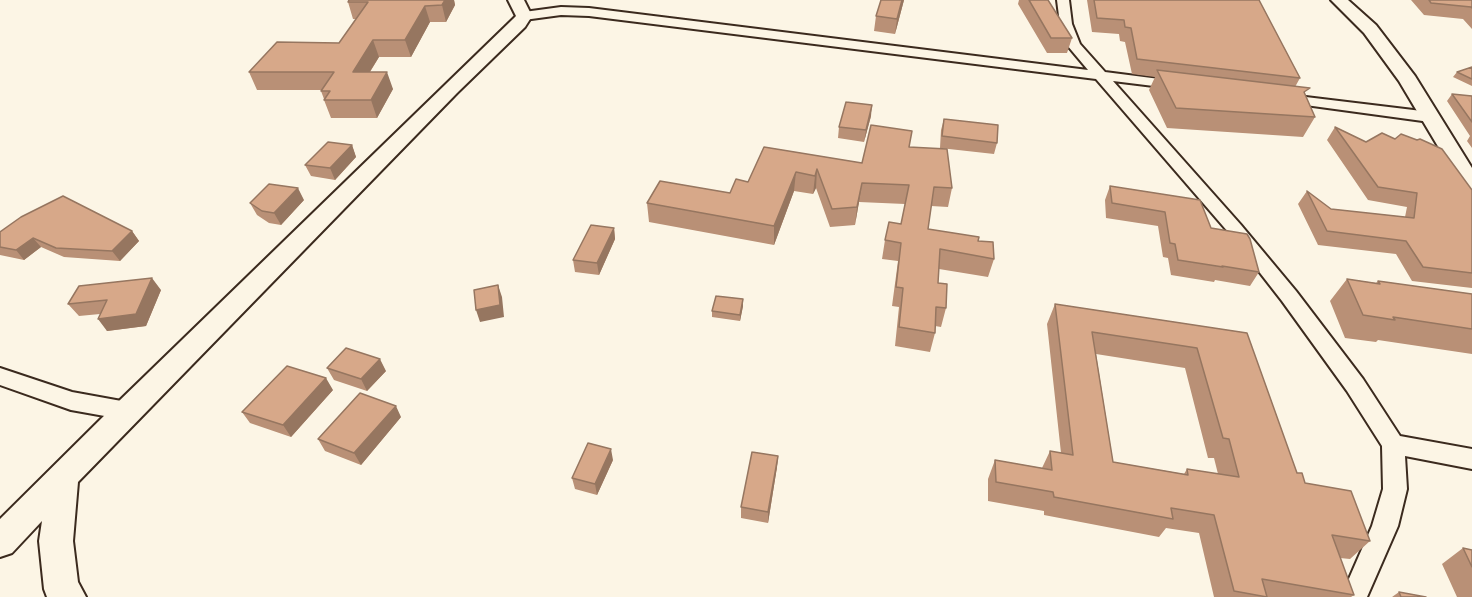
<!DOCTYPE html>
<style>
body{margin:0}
canvas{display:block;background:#fcf5e5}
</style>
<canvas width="1472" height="597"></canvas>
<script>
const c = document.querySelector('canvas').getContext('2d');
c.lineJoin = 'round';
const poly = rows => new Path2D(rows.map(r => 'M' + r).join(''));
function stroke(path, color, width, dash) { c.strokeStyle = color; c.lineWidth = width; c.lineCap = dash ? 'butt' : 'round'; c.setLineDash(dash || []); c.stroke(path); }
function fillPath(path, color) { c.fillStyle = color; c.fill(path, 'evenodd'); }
const minor = poly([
 [1057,0,1069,0,1072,24,1080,44,1105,72,1183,82,1185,85,1178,89,1113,81,1241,225,1296,291,1363,379,1400,436,1472,449,1472,469,1405,456,1407,489,1398,526,1367,597,1341,597,1372,526,1383,489,1382,446,1347,391,1282,301,1229,233,1096,79,589,16,561,15,524,20,518,16,524,12,561,7,589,8,1088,70,1067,45,1060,24,1057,0],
 [1281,94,1430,112,1438,117,1430,122,1276,101,1274,98,1281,94],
 [0,368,72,392,127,402,135,405,138,411,135,417,127,420,71,410,0,385,0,368]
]);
const tertiary = poly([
 [508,0,524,0,532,16,525,27,457,93,78,482,73,541,78,582,86,597,47,597,44,589,39,541,42,521,12,553,0,557,0,519,117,403,513,19,516,16,508,0],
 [1331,0,1348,0,1376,25,1415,76,1472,168,1472,192,1464,190,1461,185,1399,81,1364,33,1331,0]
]);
const wall = poly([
 [349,0,454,0,455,5,446,22,430,22,411,57,379,57,370,72,393,89,377,118,331,118,324,100,324,99,321,91,322,90,257,90,249,72,339,43,356,19,353,19,348,2],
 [881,0,904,0,895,34,874,31,876,16],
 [1019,0,1048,0,1072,38,1067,53,1047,53,1018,4],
 [1087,0,1259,0,1300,78,1295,87,1306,96,1315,117,1303,137,1167,128,1149,90,1155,77,1132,74,1125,42,1120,41,1119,34,1092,32],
 [1411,0,1472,0,1472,29,1463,19,1424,15],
 [1472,67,1472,86,1453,77,1457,72],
 [1452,94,1472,96,1472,148,1467,141,1470,136,1447,101],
 [871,116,864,142,838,138,839,127],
 [944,119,997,143,994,154,940,148,941,130],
 [1335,127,1366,142,1472,190,1472,288,1412,281,1396,254,1318,245,1298,204,1307,191,1331,209,1405,217,1407,207,1368,200,1327,140],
 [352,145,356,157,335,180,311,176,305,165],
 [764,147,862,163,909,147,952,188,948,207,931,206,928,229,978,241,994,259,988,277,939,269,938,283,946,308,941,327,935,326,935,333,930,352,895,346,899,307,892,306,898,261,882,259,885,240,901,224,905,204,859,202,855,225,830,227,816,188,813,194,794,191,774,245,649,222,647,203,730,193,748,182],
 [1110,186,1211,228,1259,272,1250,286,1215,280,1214,282,1171,275,1168,258,1163,257,1158,226,1106,218,1105,200],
 [304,200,281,225,269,223,257,215,250,203],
 [614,228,615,239,599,275,575,272,573,260],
 [132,231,139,241,120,261,64,257,41,247,24,260,0,255,0,232],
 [1347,279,1376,283,1378,281,1472,294,1472,354,1378,340,1376,342,1345,338,1330,301],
 [161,290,146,326,107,331,100,314,79,316,68,304],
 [743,299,743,306,740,321,712,317,712,311],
 [1055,304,1247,333,1297,473,1305,483,1370,541,1350,559,1340,558,1354,595,1351,597,1214,597,1199,533,1166,528,1159,537,1044,515,1044,511,988,501,988,479,995,460,1042,468,1050,451,1061,453,1047,324],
 [1096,354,1185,368,1208,458,1214,458,1218,474,1187,469,1184,474,1113,462],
 [327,368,386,371,367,391,334,380],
 [333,390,291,437,250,423,242,412],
 [401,417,361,465,325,451,318,439],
 [778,456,777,467,768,523,741,518,741,507],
 [613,460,597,495,575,489,572,478],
 [1463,548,1472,550,1472,597,1457,597,1442,564],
 [1399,592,1426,597,1392,597]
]);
const shadedWall = poly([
 [445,0,454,0,455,5,446,22,442,5],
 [902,0,904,0,895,34,897,19],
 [425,6,430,22,411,57,405,40],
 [373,40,379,57,359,89,353,72],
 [387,72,393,89,377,118,371,100],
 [872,105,871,116,864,142,866,130],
 [352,145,356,157,335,180,330,168],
 [817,169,816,188,813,194,815,176],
 [796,172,794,191,774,245,774,226],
 [862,183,859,202,855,225,857,207],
 [298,188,304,200,281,225,274,213],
 [614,228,615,239,599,275,597,263],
 [132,231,139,241,120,261,112,251],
 [33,238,41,247,24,260,16,250],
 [152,278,161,290,146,326,107,331,98,319],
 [498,285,502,297,504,317,480,322,476,310],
 [743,299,743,306,740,321,740,315],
 [380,359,386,371,367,391,361,379],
 [326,378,333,390,291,437,283,425],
 [396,406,401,417,361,465,354,453],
 [611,449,613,460,597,495,595,484],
 [778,456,777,467,768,523,768,512]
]);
const building = poly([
 [349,0,445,0,442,5,425,6,405,40,373,40,353,72,387,72,371,100,324,100,330,91,321,91,334,72,249,72,277,42,339,43,368,2,348,2,349,0],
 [881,0,902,0,897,19,876,16,881,0],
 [1029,0,1048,0,1072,38,1051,38,1029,0],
 [1094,0,1259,0,1300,78,1137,59,1131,28,1125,27,1124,20,1097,18,1094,0],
 [1429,0,1472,0,1472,8,1471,7,1431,3,1429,0],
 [1472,67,1472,79,1457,72,1472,67],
 [1157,70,1310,88,1304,92,1315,117,1176,108,1157,70],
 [1452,94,1472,96,1472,122,1452,94],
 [846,102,872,105,866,130,839,127,846,102],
 [944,119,998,125,997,143,942,136,944,119],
 [871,125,912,131,909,147,947,149,952,188,934,187,928,229,979,237,978,241,993,242,994,259,940,249,938,283,947,284,946,308,936,307,935,333,899,327,903,288,896,287,901,243,885,240,889,222,901,224,909,185,862,183,857,207,832,209,817,169,815,176,796,172,774,226,647,203,660,181,730,193,736,179,748,182,764,147,862,163,871,125],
 [1335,127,1366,142,1382,133,1395,139,1401,134,1417,140,1420,139,1442,149,1472,190,1472,273,1423,267,1406,241,1327,231,1307,191,1331,209,1414,218,1417,193,1378,187,1335,127],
 [328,142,352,145,330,168,305,165,328,142],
 [269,184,298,188,274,213,262,211,250,203,269,184],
 [1110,186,1200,200,1211,228,1247,234,1250,239,1259,272,1222,266,1223,267,1178,260,1175,244,1170,243,1165,212,1112,203,1110,186],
 [63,196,132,231,112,251,56,248,33,238,16,250,0,247,0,232,21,217,63,196],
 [591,225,614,228,597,263,573,260,591,225],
 [152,278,136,314,98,319,107,300,68,304,79,286,152,278],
 [1347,279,1380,284,1378,281,1472,294,1472,329,1393,317,1395,320,1363,315,1347,279],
 [498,285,500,305,476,310,474,290,498,285],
 [716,296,743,299,740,315,712,311,716,296],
 [1055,304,1247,333,1297,473,1302,473,1305,483,1351,491,1370,541,1332,535,1354,595,1262,579,1267,597,1234,591,1214,515,1171,508,1173,519,1054,497,1053,492,996,482,995,460,1052,470,1050,451,1073,455,1055,304],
 [1092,332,1197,348,1223,438,1229,439,1239,477,1187,469,1188,475,1113,462,1092,332],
 [346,348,380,359,361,379,327,368,346,348],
 [287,366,326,378,283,425,242,412,287,366],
 [360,393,396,406,354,453,318,439,360,393],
 [588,443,611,449,595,484,572,478,588,443],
 [752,452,778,456,768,512,741,507,752,452],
 [1463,548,1472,550,1472,567,1463,548],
 [1399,592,1426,597,1401,597,1399,592]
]);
stroke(minor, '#3b2a1e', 4);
stroke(tertiary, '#3b2a1e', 4);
fillPath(minor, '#fcf5e5');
fillPath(tertiary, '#fcf5e5');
fillPath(wall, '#b99076');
fillPath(shadedWall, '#967660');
fillPath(building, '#d7a889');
stroke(building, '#967660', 1.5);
</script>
